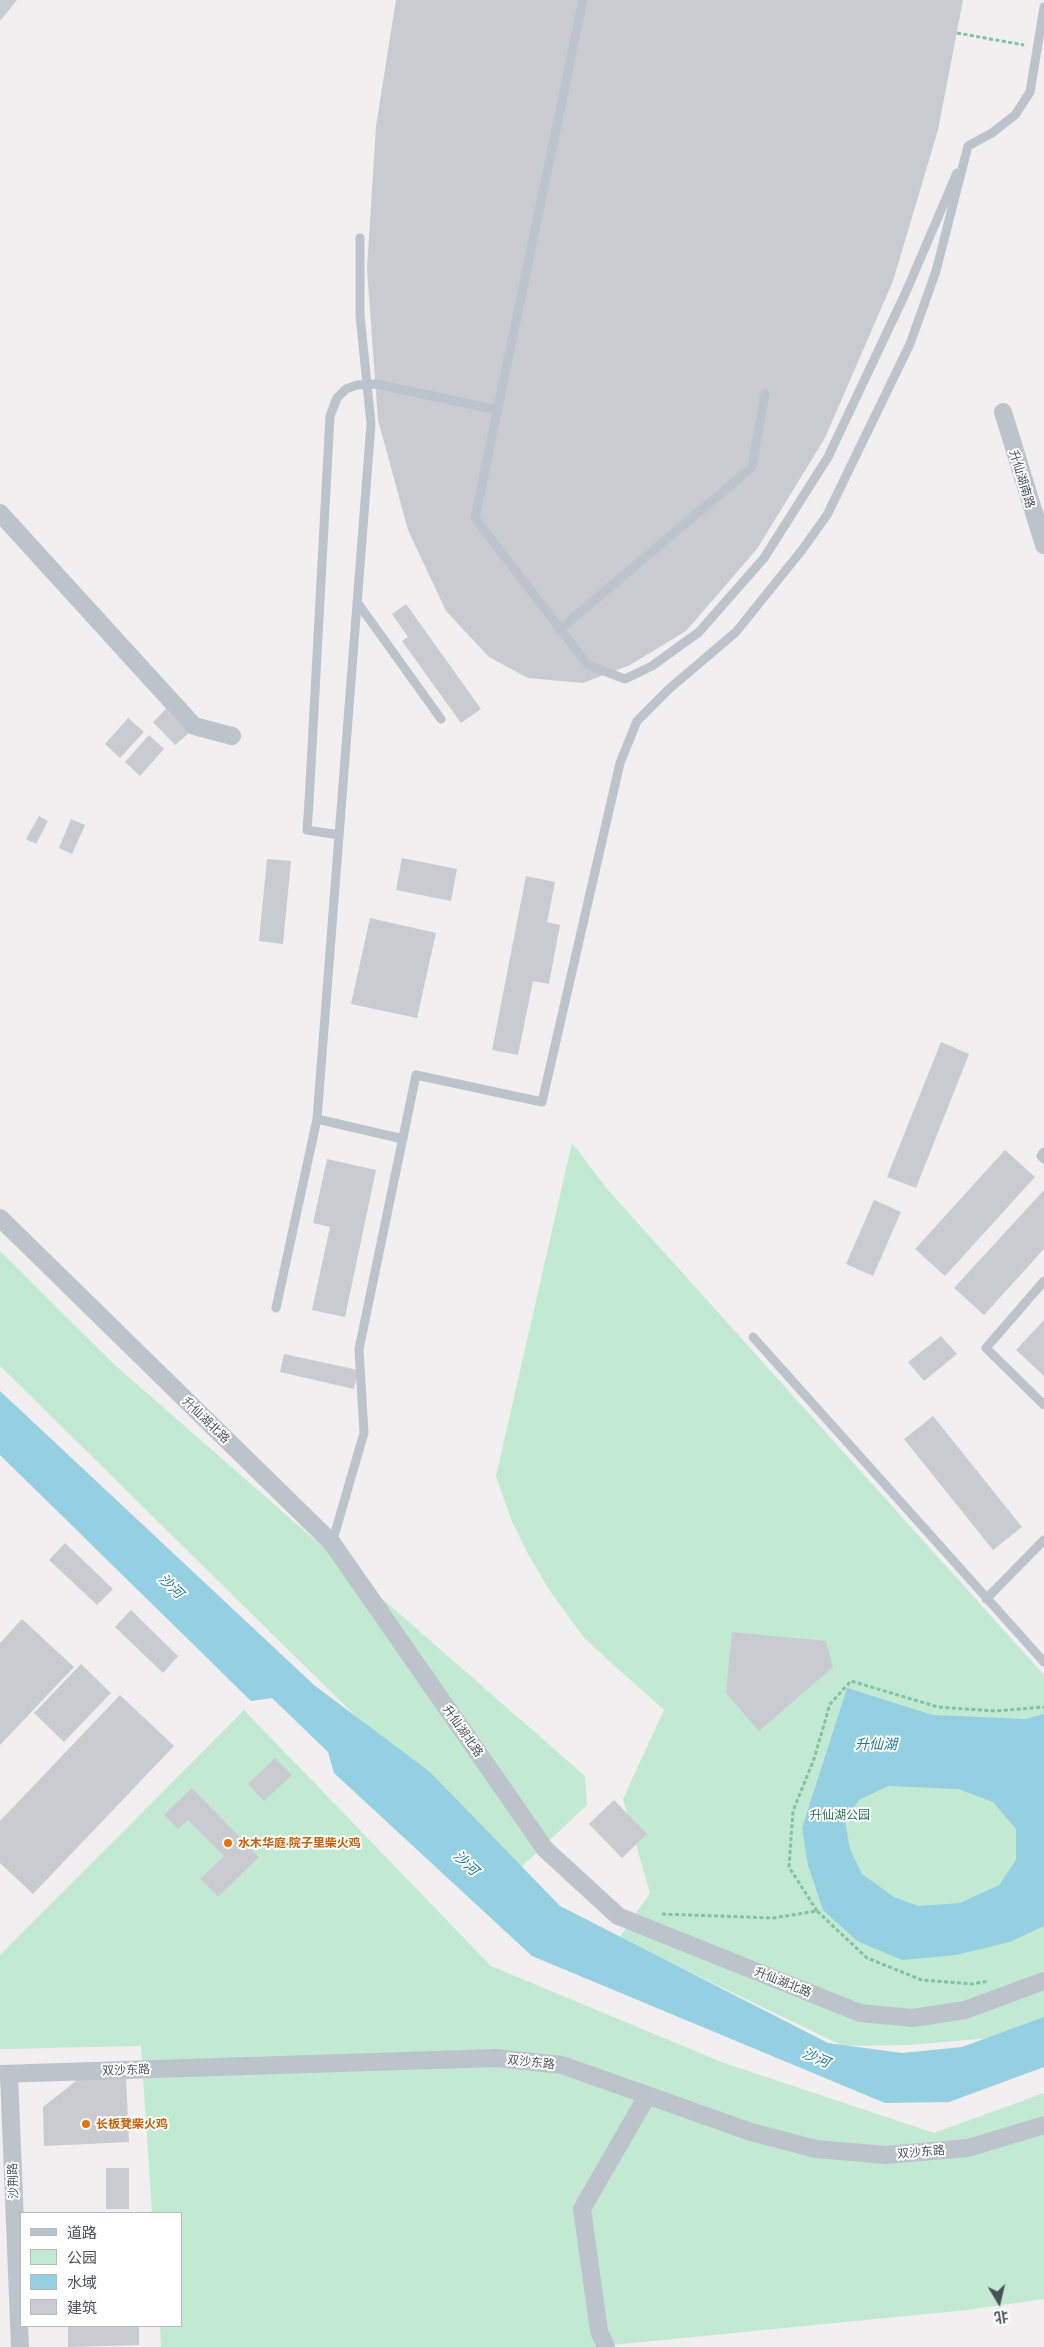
<!DOCTYPE html>
<meta charset="utf-8">
<style>
body{margin:0}
#map{position:relative;width:1044px;height:2347px;overflow:hidden;background:#f1efef;font-family:Barlow,"Noto Sans SC",sans-serif}
canvas{display:block}
.legend{position:absolute;left:20px;top:2212px;width:162px;height:115px;box-sizing:border-box;background:#fff;border:1px solid #b6babd;margin:0;padding:6px 9px;list-style:none;font-size:15px;color:#49525a}
.legend li{display:flex;align-items:center;gap:10px;height:25px}
.legend b{width:25px;border:1px solid #b6babd}
.north{position:absolute;left:974px;top:2277px;width:50px;height:50px;-webkit-text-stroke:4px #fff;paint-order:stroke;rotate:171deg;font-size:14px;font-weight:700;line-height:20px;text-align:center;color:#49525a}
.north::after{content:'';display:block;margin:auto;width:18px;height:22px;background:#49525a;clip-path:polygon(50% 0,100% 100%,50% 72%,0 100%)}
</style>
<div id="map">
<canvas width="1044" height="2347"></canvas>
<ul class="legend">
<li><b style="height:6px;background:#bcc3ca"></b>道路</li>
<li><b style="height:14px;background:#c2ead3"></b>公园</li>
<li><b style="height:14px;background:#94d0e2"></b>水域</li>
<li><b style="height:14px;background:#c9cbd1"></b>建筑</li>
</ul>
<div class="north">北</div>
</div>
<script>
const c = document.querySelector('canvas').getContext('2d');
c.lineJoin = 'round';
function fillPath(path, color) { c.fillStyle = color; c.fill(path, 'evenodd'); }
const poly = rows => new Path2D(rows.map(r => 'M' + r).join(''));
function stroke(path, color, width, dash) { c.strokeStyle = color; c.lineWidth = width; c.lineCap = dash ? 'butt' : 'round'; c.setLineDash(dash || []); c.stroke(path); }
function write(font, color, halo, rows, align = 'center') {
  c.font = font + ' Barlow,"Noto Sans SC",sans-serif'; c.lineWidth = 4; c.setLineDash([]); c.textBaseline = 'middle'; c.strokeStyle = halo; c.fillStyle = color; for (const [text, x, y, turn = 0] of rows) {
    c.save(); c.translate(x, y); c.rotate((+turn || 0) * Math.PI / 180); c.textAlign = isNaN(turn) ? turn : align; if (halo) c.strokeText(text, 0, 0); c.fillText(text, 0, 0); c.restore();
  }
}
const green = poly([
 [572,1143,608,1190,1044,1675,1044,2020,1001,2037,910,2045,843,2046,619,1938,650,1893,623,1799,664,1710,585,1639,550,1591,528,1554,511,1519,496,1476],
 [0,1251,116,1366,585,1776,587,1805,515,1873,0,1366],
 [244,1710,491,1966,724,2063,934,2133,1044,2093,1044,2299,967,2310,592,2347,161,2347,160,2326,181,2326,181,2213,152,2213,141,2046,0,2049,0,1955]
]);
const water = poly([
 [0,1391,314,1685,430,1772,560,1906,828,2043,902,2053,962,2047,1044,2017,1044,2067,949,2102,885,2103,532,1956,334,1773,328,1752,272,1698,251,1701,0,1455],
 [847,1688,933,1715,1026,1719,1044,1714,1044,1926,1010,1942,956,1955,902,1960,857,1941,823,1910,808,1865,802,1828],
 [888,1786,958,1789,993,1802,1016,1829,1016,1860,999,1885,960,1903,918,1906,894,1897,862,1874,850,1849,845,1821,859,1800]
]);
const building = poly([
 [0,0,17,0,0,21],
 [396,0,963,0,938,130,893,281,825,438,757,549,686,631,630,665,583,683,528,678,489,657,446,611,408,530,378,420,367,269,376,126],
 [406,604,481,709,461,723,402,641,408,637,392,614],
 [166,709,189,733,175,745,153,722],
 [128,718,144,732,120,758,105,744],
 [149,735,164,749,140,776,125,762],
 [39,816,48,821,36,844,26,839],
 [71,819,85,825,72,854,59,848],
 [402,858,457,869,451,901,396,890],
 [267,859,291,861,283,944,259,941],
 [526,876,555,882,547,922,560,925,549,984,533,981,518,1055,492,1050],
 [370,918,436,933,417,1018,351,1004],
 [941,1042,969,1054,916,1188,887,1177],
 [1005,1150,1035,1177,945,1276,915,1249],
 [327,1159,376,1170,345,1317,312,1310,330,1227,313,1223],
 [1044,1190,1044,1249,984,1315,954,1288],
 [874,1200,901,1212,873,1276,846,1264],
 [1044,1320,1044,1376,1016,1350],
 [941,1336,957,1354,924,1381,908,1362],
 [284,1354,358,1370,354,1389,280,1372],
 [933,1416,1022,1527,993,1550,904,1439],
 [65,1543,113,1589,97,1605,49,1560],
 [131,1610,178,1656,163,1673,115,1627],
 [22,1619,74,1667,0,1745,0,1643],
 [732,1632,826,1641,833,1667,759,1731,726,1693],
 [81,1664,111,1693,64,1742,34,1713],
 [120,1695,174,1746,33,1894,0,1863,0,1821],
 [275,1758,292,1775,264,1801,248,1784],
 [192,1788,259,1857,218,1897,200,1879,224,1856,188,1820,178,1829,164,1815],
 [614,1800,647,1834,622,1858,589,1824],
 [126,2078,129,2142,44,2146,43,2107,77,2080],
 [106,2168,129,2168,129,2209,106,2209],
 [68,2326,139,2326,139,2345,68,2347]
]);
const path = poly([
 [957,33,1024,45],
 [817,1911,789,1867,793,1811,814,1759,830,1704,851,1681,938,1707,995,1711,1044,1707],
 [662,1914,773,1918,817,1911,867,1958,922,1980,972,1984,989,1981]
]);
const lane = poly([
 [583,0,475,518,588,665,625,679,652,666,699,632,764,558,828,457,906,292,957,173],
 [376,384,498,410],
 [357,602,441,719],
 [559,630,752,467,765,394],
 [309,802,307,830,339,835],
 [317,1119,403,1139],
 [1044,1152,1041,1156,1044,1159],
 [1044,1281,986,1348,1044,1405],
 [276,1308,317,1119,371,424,360,315,360,238],
 [753,1337,1044,1662],
 [332,1543,364,1433,359,1349,416,1075,542,1102,620,763,637,721,669,689,736,632,802,550,827,515,910,344,936,271,968,146,992,133,1015,115,1030,92,1044,7],
 [986,1599,1044,1540]
]);
const street = poly([
 [1003,412,1044,545],
 [0,513,194,726,232,736],
 [0,1218,332,1543,545,1849,618,1916,860,2013,913,2018,965,2010,1044,1981],
 [0,2074,496,2058,562,2065,751,2132,816,2149,886,2155,968,2148,1044,2125],
 [9,2074,20,2347],
 [606,2347,599,2331,582,2209,647,2096]
]);
const laneBridge = poly([
 [309,802,330,416,337,398,346,389,357,385,376,384]
]);
const markers = [
 [228,1843,5,"#e8710a"],
 [86,2124,5,"#e8710a"]
];
const streetNames = [
 ["升仙湖南路",1022,479,73],
 ["升仙湖北路",206,1420,44],
 ["升仙湖北路",463,1731,55],
 ["升仙湖北路",783,1982,22],
 ["双沙东路",531,2062,6],
 ["双沙东路",126,2070,-2],
 ["双沙东路",921,2152,-5],
 ["沙荆路",13,2181,-92]
];
const parkNames = [
 ["升仙湖公园",840,1815]
];
const foodNames = [
 ["水木华庭·院子里柴火鸡",238,1843],
 ["长板凳柴火鸡",96,2124]
];
const waterNames = [
 ["沙河",171,1586,44],
 ["升仙湖",876,1744],
 ["沙河",466,1863,43],
 ["沙河",816,2058,23]
];
fillPath(green, '#c2ead3');
fillPath(water, '#94d0e2');
fillPath(building, '#c9cbd1');
stroke(path, '#7ec4a3', 3, [4, 2.5]);
stroke(lane, '#bcc3ca', 9);
stroke(street, '#bcc3ca', 18);
stroke(laneBridge, '#bcc3ca', 9);
for (const [x, y, r, color] of markers) { const dot = new Path2D(); dot.arc(x, y, r, 0, 2 * Math.PI); c.fillStyle = color; c.fill(dot); stroke(dot, '#fff', 2); }
write('12px', '#49525a', '#fff', streetNames);
write('12px', '#21744d', '#fff', parkNames);
write('bold 12px', '#c56008', '#fff', foodNames, 'left');
write('italic 14px', '#1c7d9b', '#fff', waterNames);
</script>
